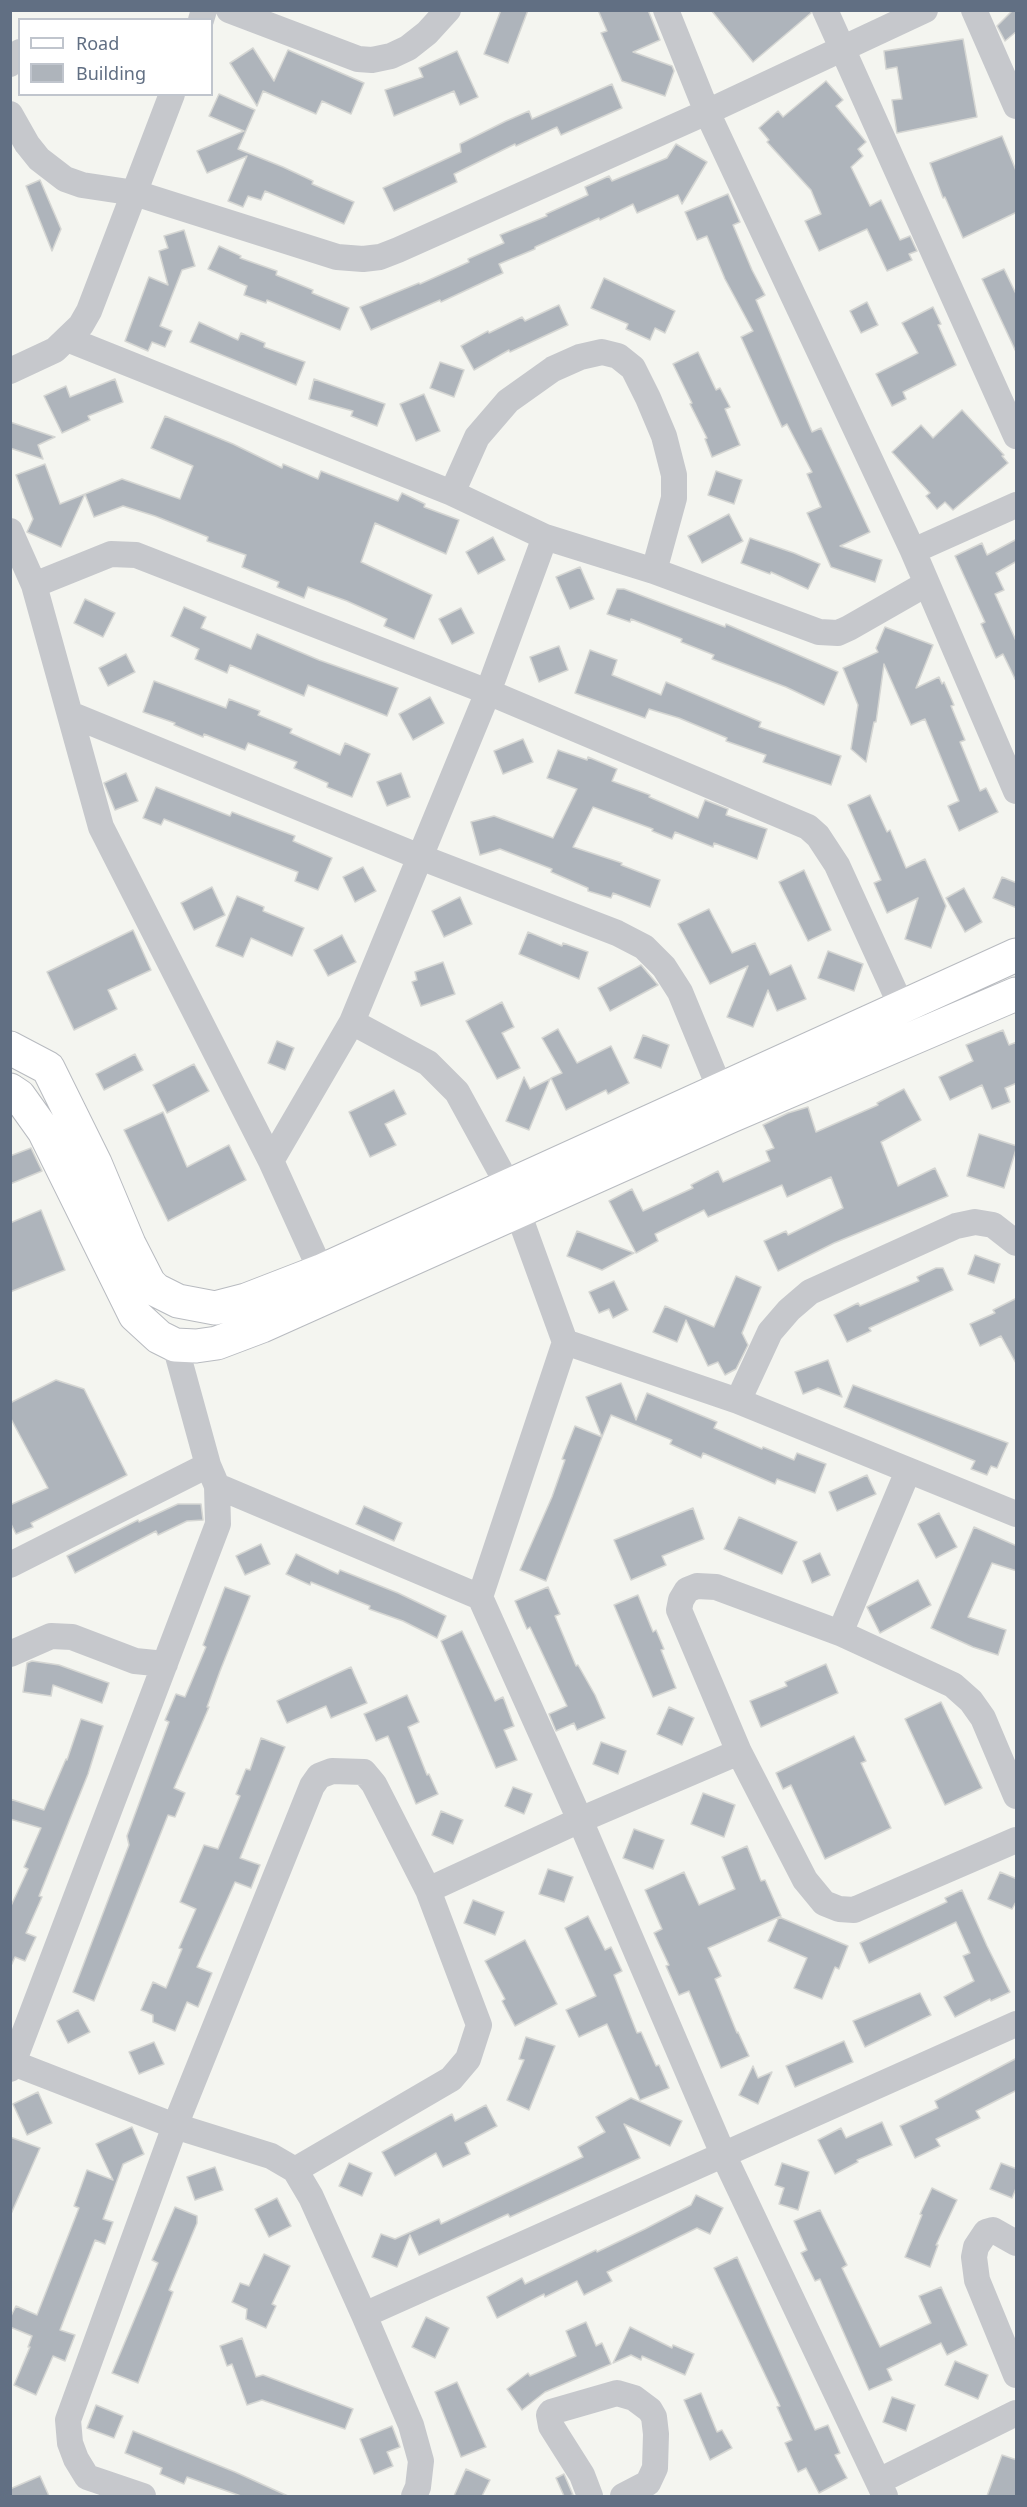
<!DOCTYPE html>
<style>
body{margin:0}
#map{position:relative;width:1027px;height:2507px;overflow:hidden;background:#f4f5f0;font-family:"Noto Sans",sans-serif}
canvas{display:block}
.frame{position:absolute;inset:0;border:12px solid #616f83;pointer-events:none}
.legend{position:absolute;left:18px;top:18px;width:195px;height:78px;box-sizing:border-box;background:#fff;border:2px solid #c0c5cd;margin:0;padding:8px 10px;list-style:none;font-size:18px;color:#616f83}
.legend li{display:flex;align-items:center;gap:12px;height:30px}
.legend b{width:30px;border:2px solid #c0c5cd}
</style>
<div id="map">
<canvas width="1027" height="2507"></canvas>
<div class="frame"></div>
<ul class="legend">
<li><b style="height:8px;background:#fff"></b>Road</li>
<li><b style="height:16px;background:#aeb4bb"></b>Building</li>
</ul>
</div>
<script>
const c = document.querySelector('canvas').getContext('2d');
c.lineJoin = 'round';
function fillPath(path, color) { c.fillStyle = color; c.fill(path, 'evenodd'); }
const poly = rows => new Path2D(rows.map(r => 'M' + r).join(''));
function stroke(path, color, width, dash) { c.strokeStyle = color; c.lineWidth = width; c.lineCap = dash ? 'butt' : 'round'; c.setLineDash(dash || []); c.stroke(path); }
const building = poly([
 [501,10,528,10,508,63,484,54,501,10],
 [598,10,648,10,660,40,633,52,672,66,674,71,665,96,622,81,601,33,607,31,598,10],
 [711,10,810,10,811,13,753,62,711,10],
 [1013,10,1017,10,1017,31,1005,41,997,26,1013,10],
 [963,39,977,117,897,133,892,100,902,99,897,67,886,69,884,51,963,39],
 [253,48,274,81,288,50,364,83,351,114,322,101,316,114,263,91,257,106,230,63,253,48],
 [457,51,478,97,460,105,454,91,394,116,385,90,423,77,419,68,457,51],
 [826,81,843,100,836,106,866,142,858,149,863,156,851,167,870,206,881,200,900,240,910,236,917,251,909,254,912,260,887,271,867,229,819,251,805,221,821,214,811,190,767,142,769,140,759,128,778,111,783,117,826,81],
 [612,84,622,108,561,135,557,127,516,146,515,144,454,174,457,182,394,211,383,188,461,152,460,144,506,121,529,111,532,119,612,84],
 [219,94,255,110,238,149,283,167,313,181,312,184,354,202,344,224,265,191,261,200,248,196,243,207,228,201,247,156,207,173,197,151,244,131,209,116,219,94],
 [1002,136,1017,173,1017,212,963,238,945,197,943,198,930,163,1002,136],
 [676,144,707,162,682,204,678,195,637,213,633,204,600,220,599,218,535,247,535,249,499,264,503,273,441,302,440,300,371,330,360,307,419,283,420,284,469,262,468,259,504,243,500,235,547,216,546,214,588,195,585,187,609,176,612,181,667,158,676,144],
 [40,180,61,229,52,251,26,186,40,180],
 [728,194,740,222,733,225,752,270,765,295,756,300,812,432,821,428,870,532,840,546,882,560,875,582,831,567,807,513,821,507,807,474,812,472,787,424,782,427,741,337,753,331,725,279,707,236,697,240,685,212,728,194],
 [184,230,195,266,182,270,160,326,172,331,165,347,152,342,148,351,125,341,149,277,168,285,159,251,168,248,164,236,184,230],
 [219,246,241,256,240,258,277,271,276,275,313,290,312,293,349,308,340,330,267,300,266,303,244,295,247,286,208,269,219,246],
 [1004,269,1017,296,1017,354,982,279,1004,269],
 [604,278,675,311,665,333,655,328,650,340,626,329,628,324,591,308,604,278],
 [867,302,878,325,861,333,850,311,867,302],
 [559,305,568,325,510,352,509,350,474,370,461,346,488,331,489,333,522,317,525,321,559,305],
 [933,307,941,324,938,325,956,365,903,392,906,399,892,406,876,374,918,353,902,323,933,307],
 [199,322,238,340,241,333,265,343,264,347,305,362,296,385,190,342,199,322],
 [698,352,716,390,720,388,730,407,725,409,740,445,712,457,705,439,707,438,690,404,692,403,673,364,698,352],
 [440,362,464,370,454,397,430,388,440,362],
 [115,379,123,402,88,416,90,420,62,433,44,396,66,386,70,397,115,379],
 [314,379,385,404,377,426,351,416,353,411,309,399,314,379],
 [424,394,440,431,416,441,400,404,424,394],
 [962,410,1004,455,1002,456,1008,463,953,510,945,502,937,509,926,496,930,493,892,452,921,425,933,438,962,410],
 [165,416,233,444,282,468,283,464,318,479,321,471,398,501,402,493,425,504,424,507,459,520,446,554,375,523,361,562,432,595,414,639,384,626,387,619,347,601,308,587,304,598,277,587,279,582,242,567,246,555,207,541,208,537,155,516,123,506,94,517,85,494,122,479,180,499,193,466,151,448,165,416],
 [10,422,55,437,38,445,43,459,10,448,10,422],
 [45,464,60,504,85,494,61,547,27,532,33,519,16,475,45,464],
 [716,471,742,480,734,504,708,495,716,471],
 [729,514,743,541,702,563,688,536,729,514],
 [493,537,505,560,478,574,466,552,493,537],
 [750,538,794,553,820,564,808,589,771,572,770,574,741,563,750,538],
 [1017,539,1017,561,996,573,1004,590,995,594,1017,643,1017,683,1003,654,996,658,981,624,985,622,955,556,982,543,987,555,1017,539],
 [580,567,594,599,570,609,556,577,580,567],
 [617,589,624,589,725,627,726,624,838,672,824,705,786,687,712,659,714,655,681,642,682,639,631,619,630,622,607,614,617,589],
 [85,599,115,613,103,637,74,623,85,599],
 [184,607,206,617,201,628,251,649,257,634,319,660,398,688,387,716,308,685,304,696,230,665,227,673,195,659,199,649,171,636,184,607],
 [461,608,474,633,452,644,439,619,461,608],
 [885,627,933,645,916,688,939,677,942,684,944,682,954,705,951,706,965,740,960,742,980,791,986,788,998,812,959,831,948,806,959,801,925,719,911,725,884,664,876,722,874,722,866,762,851,749,858,705,843,668,878,652,876,648,885,627],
 [559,646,568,670,539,682,530,657,559,646],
 [590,650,617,660,612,675,661,695,666,682,761,722,759,727,841,756,831,785,763,762,766,755,726,741,727,738,679,718,649,709,645,718,575,693,590,650],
 [126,654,135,672,108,686,99,668,126,654],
 [154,681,226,708,229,699,260,711,258,715,292,729,290,733,340,755,345,743,370,754,352,797,327,787,328,783,294,768,297,762,248,743,245,750,204,734,203,737,174,725,175,723,143,712,154,681],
 [430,697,444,723,413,740,399,714,430,697],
 [523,739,533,762,503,774,494,751,523,739],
 [558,750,587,760,588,757,617,769,612,781,650,795,649,797,698,818,705,800,728,809,726,815,767,829,757,859,714,843,713,847,675,832,672,839,652,831,653,829,593,807,573,847,622,863,621,865,660,880,650,907,613,893,611,898,588,891,588,888,551,872,552,869,500,849,480,855,471,822,494,816,553,838,577,789,547,778,558,750],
 [126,773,138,801,115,810,104,783,126,773],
 [401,773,410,797,387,806,377,782,401,773],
 [156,787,230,816,232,812,271,827,295,836,293,841,332,858,318,890,295,881,298,872,164,819,161,825,143,818,156,787],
 [870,795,887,832,890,830,906,868,925,859,946,906,931,948,905,939,918,898,887,913,874,883,881,880,848,805,870,795],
 [363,867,376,891,355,902,343,877,363,867],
 [804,870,831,930,808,941,779,882,804,870],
 [1002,877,1017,883,1017,908,993,898,1002,877],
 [212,887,225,915,194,930,181,903,212,887],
 [964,888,982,922,965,932,946,898,964,888],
 [237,896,264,907,263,911,304,928,292,956,251,938,243,957,216,946,237,896],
 [460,897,472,924,444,937,432,911,460,897],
 [709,909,732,953,755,943,770,975,791,965,806,999,777,1011,768,990,753,1027,727,1017,748,966,710,984,678,924,709,909],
 [133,930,151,970,108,990,117,1009,74,1030,47,972,133,930],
 [528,932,562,946,563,943,588,952,579,979,519,954,528,932],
 [342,935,356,962,328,976,314,950,342,935],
 [828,951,863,964,854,991,818,978,828,951],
 [443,962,455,994,421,1006,412,982,417,980,415,972,443,962],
 [641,965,658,985,610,1011,598,988,641,965],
 [502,1002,514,1027,502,1033,520,1068,497,1079,466,1021,502,1002],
 [558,1029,577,1063,611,1046,629,1083,608,1094,606,1090,566,1110,551,1078,562,1073,542,1038,558,1029],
 [1003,1030,1009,1045,1017,1042,1017,1083,1005,1088,1010,1102,992,1109,982,1085,950,1100,939,1077,973,1061,966,1045,1003,1030],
 [643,1035,669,1045,661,1068,634,1058,643,1035],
 [277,1041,294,1048,285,1070,268,1063,277,1041],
 [135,1054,143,1070,104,1090,96,1074,135,1054],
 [194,1064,209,1091,167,1113,153,1085,194,1064],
 [524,1077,530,1089,550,1079,529,1130,506,1121,524,1077],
 [904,1089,921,1120,881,1142,898,1186,935,1168,948,1196,834,1243,778,1271,764,1241,786,1231,788,1235,843,1208,831,1177,787,1197,782,1185,708,1217,704,1210,655,1234,658,1241,636,1253,609,1201,632,1189,643,1211,693,1188,691,1185,718,1171,723,1182,770,1161,766,1151,774,1148,763,1125,788,1113,808,1107,816,1132,878,1105,877,1103,904,1089],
 [394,1090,406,1114,385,1124,396,1145,370,1157,349,1112,394,1090],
 [163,1112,187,1167,229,1145,246,1180,168,1221,124,1130,163,1112],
 [979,1134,1017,1146,1004,1188,967,1176,979,1134],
 [31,1148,42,1171,10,1184,10,1156,31,1148],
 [41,1210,65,1270,10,1292,10,1223,41,1210],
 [577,1231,634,1253,602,1270,567,1256,577,1231],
 [975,1255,1000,1264,994,1283,968,1274,975,1255],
 [936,1268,943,1268,953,1290,869,1328,871,1331,847,1342,834,1315,858,1303,860,1306,919,1281,917,1277,936,1268],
 [736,1276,761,1287,742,1333,748,1345,736,1369,725,1375,718,1362,708,1366,686,1320,677,1342,653,1332,665,1306,714,1327,736,1276],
 [614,1281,628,1310,613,1318,609,1309,599,1313,589,1292,614,1281],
 [1017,1298,1017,1365,1001,1336,980,1346,970,1324,995,1313,993,1310,1017,1298],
 [828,1360,842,1397,818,1388,803,1394,795,1372,828,1360],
 [56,1380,84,1389,127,1475,31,1523,33,1527,16,1534,10,1522,10,1505,48,1488,10,1417,10,1403,56,1380],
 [621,1383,636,1420,647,1393,717,1422,714,1428,762,1449,763,1447,794,1460,797,1453,826,1464,815,1493,777,1479,775,1484,703,1453,701,1458,670,1444,672,1440,611,1415,602,1437,586,1397,621,1383],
 [853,1385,1008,1443,997,1468,991,1466,987,1475,971,1469,975,1461,844,1407,853,1385],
 [575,1426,602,1437,546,1581,520,1570,552,1497,565,1460,562,1459,575,1426],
 [867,1475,876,1494,837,1511,829,1492,867,1475],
 [178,1504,201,1504,203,1520,187,1521,158,1535,156,1531,75,1573,67,1556,138,1520,139,1522,178,1504],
 [364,1506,402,1523,394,1541,356,1524,364,1506],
 [693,1508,704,1539,662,1556,666,1565,631,1580,614,1540,693,1508],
 [939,1513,957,1547,936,1558,918,1524,939,1513],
 [739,1517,797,1542,782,1574,724,1549,739,1517],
 [974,1527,1017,1546,1017,1571,992,1563,968,1617,1006,1630,998,1655,973,1647,931,1628,974,1527],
 [261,1544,270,1564,245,1575,236,1556,261,1544],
 [820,1553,830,1575,812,1583,803,1561,820,1553],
 [296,1554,338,1574,340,1570,398,1593,446,1616,437,1638,403,1621,369,1609,370,1606,311,1582,310,1585,286,1574,296,1554],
 [918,1580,931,1605,880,1633,867,1607,918,1580],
 [225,1587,250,1596,220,1671,207,1707,209,1707,174,1788,185,1793,175,1817,168,1815,94,2001,73,1992,129,1845,127,1836,169,1722,165,1720,176,1694,185,1697,206,1647,203,1645,225,1587],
 [548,1587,560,1614,555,1616,576,1666,578,1665,595,1695,605,1718,577,1730,574,1723,556,1731,549,1714,567,1706,530,1627,527,1629,515,1601,548,1587],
 [638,1595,653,1632,656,1630,664,1649,661,1650,676,1688,653,1697,614,1605,638,1595],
 [462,1631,495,1701,503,1697,514,1726,504,1730,517,1760,496,1768,441,1641,462,1631],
 [32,1661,59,1665,109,1683,102,1703,53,1685,51,1696,23,1692,27,1663,32,1661],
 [826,1664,838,1693,761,1727,750,1701,787,1686,785,1682,826,1664],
 [351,1667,367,1703,331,1718,326,1706,287,1723,277,1701,351,1667],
 [407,1695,419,1722,408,1727,427,1775,429,1774,438,1794,416,1804,388,1736,376,1741,364,1714,407,1695],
 [941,1702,982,1788,945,1805,905,1719,941,1702],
 [669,1707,694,1718,682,1745,657,1734,669,1707],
 [81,1719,103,1726,88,1774,39,1896,42,1897,26,1933,36,1937,25,1961,15,1957,10,1968,10,1908,28,1869,24,1867,41,1828,10,1819,10,1799,44,1810,66,1759,67,1760,81,1719],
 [854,1736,866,1761,861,1763,891,1828,825,1859,791,1785,783,1789,776,1773,854,1736],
 [261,1738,285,1747,240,1858,260,1865,251,1888,235,1882,197,1967,212,1973,198,2007,187,2002,175,2031,153,2022,153,2015,141,2010,153,1982,166,1988,182,1949,179,1948,196,1909,180,1902,204,1845,218,1849,240,1796,236,1794,246,1769,250,1770,261,1738],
 [601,1742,626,1751,618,1774,593,1764,601,1742],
 [513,1787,532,1794,524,1814,505,1806,513,1787],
 [703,1793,735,1805,724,1837,691,1824,703,1793],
 [441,1811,463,1820,453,1844,432,1835,441,1811],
 [634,1829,664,1840,653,1869,623,1858,634,1829],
 [747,1846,761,1881,765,1880,781,1916,708,1948,721,1976,715,1979,737,2033,738,2032,749,2056,721,2068,689,1991,679,1995,666,1966,669,1965,654,1933,662,1929,645,1890,684,1872,699,1905,735,1889,722,1857,747,1846],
 [548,1869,573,1877,564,1902,539,1894,548,1869],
 [1000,1872,1017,1879,1017,1900,1012,1909,988,1899,1000,1872],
 [962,1890,987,1946,1010,1992,991,2001,990,1999,955,2017,944,1997,974,1981,963,1956,970,1953,956,1922,869,1963,860,1943,947,1902,945,1898,962,1890],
 [473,1900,504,1912,495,1935,464,1923,473,1900],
 [588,1916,605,1950,611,1947,622,1971,614,1975,637,2033,641,2032,656,2066,659,2065,669,2088,640,2100,607,2024,579,2037,566,2010,596,1996,565,1928,588,1916],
 [779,1917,848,1946,839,1969,835,1967,822,1999,794,1988,807,1958,768,1941,779,1917],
 [525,1940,557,2004,515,2026,502,2001,505,1999,485,1961,525,1940],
 [920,1993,931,2015,865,2047,853,2021,920,1993],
 [78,2010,90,2032,68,2043,57,2021,78,2010],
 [526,2037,555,2046,529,2110,507,2100,524,2060,519,2059,526,2037],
 [844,2041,853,2062,795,2087,786,2066,844,2041],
 [154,2042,164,2064,139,2074,129,2052,154,2042],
 [1017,2058,1017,2090,976,2111,980,2118,936,2139,940,2146,915,2158,900,2126,938,2108,935,2101,1017,2058],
 [753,2066,758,2078,772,2072,758,2104,739,2095,753,2066],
 [38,2092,52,2123,27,2135,13,2104,38,2092],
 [631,2098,682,2121,670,2146,624,2124,640,2158,510,2217,508,2214,419,2255,410,2235,397,2267,372,2257,381,2234,395,2239,439,2219,441,2224,583,2157,578,2147,605,2132,596,2117,631,2098],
 [486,2105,497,2126,465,2143,470,2154,443,2167,436,2153,395,2176,382,2152,452,2114,455,2121,486,2105],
 [882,2122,892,2145,857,2160,858,2162,835,2174,818,2140,841,2128,846,2138,882,2122],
 [132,2127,144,2154,123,2164,103,2219,113,2222,105,2244,95,2240,60,2330,75,2335,65,2361,53,2356,36,2395,14,2385,30,2347,28,2347,32,2336,10,2327,10,2318,16,2306,37,2315,79,2208,74,2206,87,2170,113,2180,96,2144,132,2127],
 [10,2137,40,2148,11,2214,10,2214,10,2137],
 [349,2163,372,2173,362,2196,339,2186,349,2163],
 [782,2163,809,2172,798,2210,779,2204,784,2188,775,2185,782,2163],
 [1001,2163,1017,2169,1017,2186,1012,2198,990,2189,1001,2163],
 [215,2167,223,2190,195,2200,187,2177,215,2167],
 [932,2188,957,2200,936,2245,938,2245,930,2267,905,2257,922,2215,920,2214,932,2188],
 [696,2195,723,2208,710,2234,697,2228,607,2272,612,2281,584,2295,577,2281,545,2297,544,2294,497,2318,487,2297,522,2278,525,2284,596,2250,597,2252,645,2229,691,2205,696,2195],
 [277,2198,291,2226,269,2237,255,2209,277,2198],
 [175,2207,197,2216,197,2223,169,2290,173,2292,138,2383,112,2373,158,2263,152,2260,175,2207],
 [820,2210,847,2265,842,2268,880,2347,931,2323,919,2296,941,2287,967,2345,947,2355,941,2343,887,2369,892,2380,869,2390,820,2279,815,2281,801,2253,807,2250,794,2221,820,2210],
 [264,2254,290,2266,272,2304,276,2306,266,2328,246,2319,247,2309,232,2302,240,2283,249,2286,264,2254],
 [737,2257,815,2430,828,2425,840,2453,835,2455,847,2478,819,2493,806,2468,798,2472,785,2443,792,2440,777,2407,780,2406,714,2268,737,2257],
 [426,2317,449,2328,435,2358,412,2347,426,2317],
 [586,2322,596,2346,602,2343,611,2364,545,2392,522,2410,507,2389,528,2373,530,2376,576,2356,566,2331,586,2322],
 [630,2327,672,2348,673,2345,694,2354,685,2375,642,2356,641,2360,631,2355,613,2363,630,2327],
 [242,2338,256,2377,263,2375,353,2409,345,2429,262,2400,247,2405,232,2364,227,2366,220,2346,242,2338],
 [955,2361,988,2375,978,2399,945,2385,955,2361],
 [457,2382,486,2447,461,2457,435,2392,457,2382],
 [701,2393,717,2432,722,2430,732,2448,710,2460,684,2400,701,2393],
 [892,2397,915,2405,906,2431,883,2422,892,2397],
 [96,2405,123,2416,114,2438,87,2428,96,2405],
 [392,2426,400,2447,387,2452,393,2466,374,2474,360,2439,392,2426],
 [133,2431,235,2472,288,2496,241,2496,187,2477,184,2484,160,2474,162,2468,125,2453,133,2431],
 [1002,2455,1017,2460,1017,2496,987,2496,1002,2455],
 [466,2469,490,2480,482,2496,454,2496,466,2469],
 [564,2474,573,2495,569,2496,564,2496,556,2478,564,2474],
 [40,2476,49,2496,10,2496,10,2489,40,2476]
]);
const street = poly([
 [229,10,358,59,372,60,391,56,408,48,427,33,448,10],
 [666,10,707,112,913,551,1016,791],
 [825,10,1016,436],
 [974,10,1016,106],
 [201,20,204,10],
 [10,64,20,52],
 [10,114,27,144,39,159,65,179,82,185,135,193,337,257,363,259,380,257,398,250,707,112,925,10],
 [67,339,452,493,545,537,654,571,819,632,838,633,849,628,926,584],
 [10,371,55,350,81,325,89,311,172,94],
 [452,493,477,437,508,401,553,369,580,357,602,352,618,356,633,368,648,398,664,436,674,475,674,498,654,571],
 [10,531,34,585,101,827,271,1161,321,1271,326,1288],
 [913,551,1016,505],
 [34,585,111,554,136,555,488,692,808,827,818,836,837,865,909,1023],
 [70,714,420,857,617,933,644,947,664,967,680,992,727,1106],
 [352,1022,428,1063,457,1092,508,1185,565,1342,738,1401,1016,1514],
 [271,1161,352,1022,488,692,545,537],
 [738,1401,770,1332,789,1310,810,1292,956,1226,975,1222,993,1225,1016,1243],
 [217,1486,480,1597,580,1820,723,2154,885,2496],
 [10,1565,208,1465],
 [480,1597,565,1342],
 [840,1633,908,1471],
 [10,1654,51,1636,72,1637,135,1661,165,1664],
 [1016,1796,983,1718,971,1701,953,1685,840,1633,716,1587,697,1586,687,1590,681,1600,679,1610,739,1752,805,1880,824,1903,839,1909,854,1910,1016,1840],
 [13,2063,218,1524,217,1486,208,1465,175,1345],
 [10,2069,13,2063,175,2126,271,2156,295,2170,311,2197,364,2315],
 [295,2170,451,2079,468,2059,479,2025,428,1890],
 [1016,2243,993,2230,986,2232,976,2247,974,2257,977,2280,1016,2375],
 [879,2481,1016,2413],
 [143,2496,87,2477,76,2459,70,2443,68,2420,175,2126,312,1786,319,1776,332,1771,364,1772,374,1784,428,1890,580,1820,739,1752],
 [414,2496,418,2487,421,2461,411,2425,364,2315,1016,2024],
 [590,2496,582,2475,551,2426,549,2415,551,2412,617,2393,634,2398,650,2410,654,2417,656,2434,655,2468,648,2483,623,2496]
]);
const secondary = poly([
 [10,1048,48,1068,95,1163,129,1244,149,1283,156,1290,178,1301,215,1308,246,1300,321,1271,1016,955],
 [10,1090,19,1096,44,1131,135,1315,159,1337,175,1345,196,1346,217,1343,262,1326,731,1116,1016,994]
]);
fillPath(building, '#aeb4bb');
stroke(building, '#d5d6d3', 1.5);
stroke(secondary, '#b8bbc0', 35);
stroke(street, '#c6c8cc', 26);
stroke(secondary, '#fff', 33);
</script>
